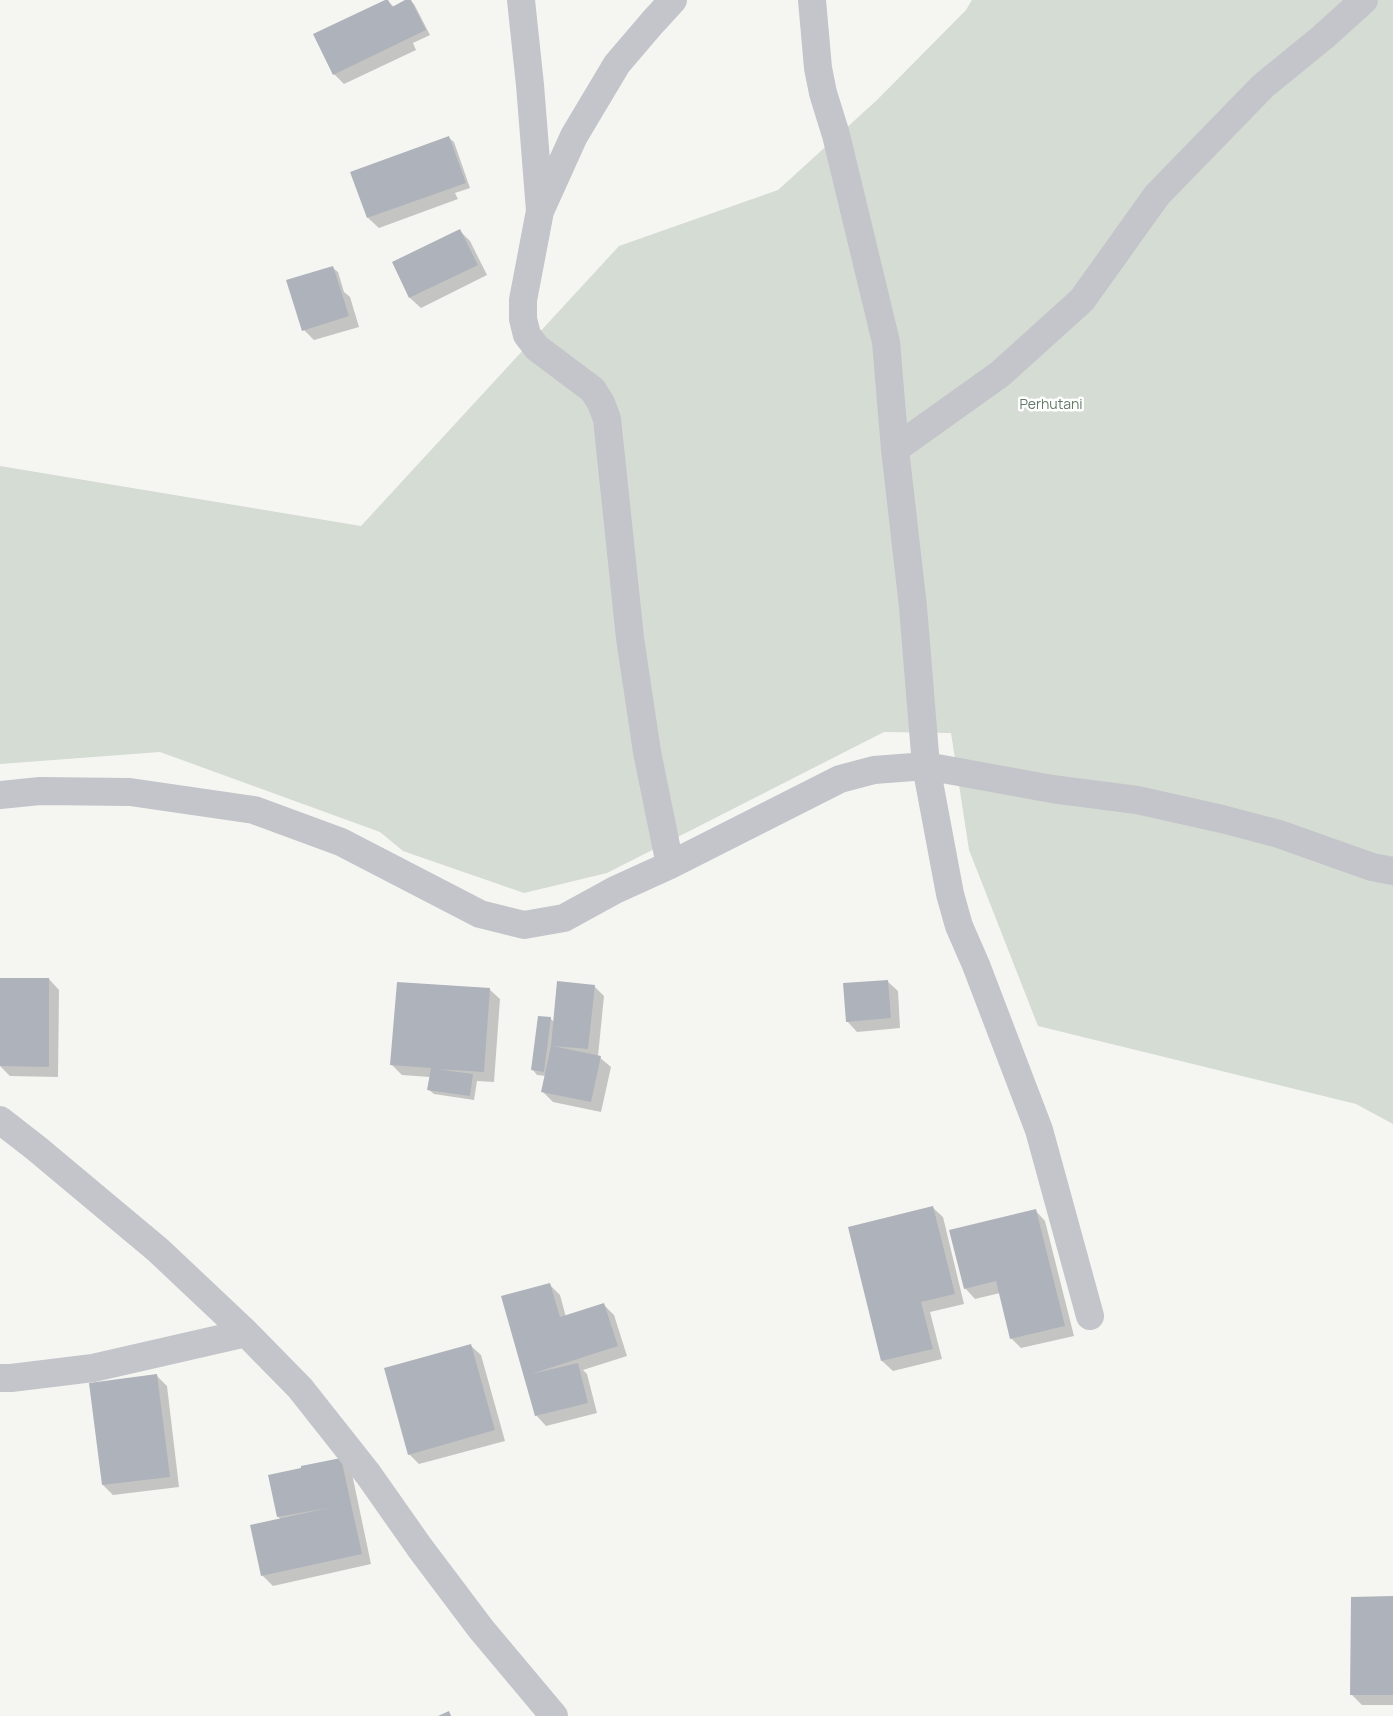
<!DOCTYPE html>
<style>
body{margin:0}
canvas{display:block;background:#f5f6f2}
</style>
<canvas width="1393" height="1716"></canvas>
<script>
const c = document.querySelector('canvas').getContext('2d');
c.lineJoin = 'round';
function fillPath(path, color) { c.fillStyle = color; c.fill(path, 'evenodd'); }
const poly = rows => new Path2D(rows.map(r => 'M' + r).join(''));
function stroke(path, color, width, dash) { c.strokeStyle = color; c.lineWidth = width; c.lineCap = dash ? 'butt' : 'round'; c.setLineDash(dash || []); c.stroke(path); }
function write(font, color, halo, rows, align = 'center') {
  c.font = font + ' Manrope,sans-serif'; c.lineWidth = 5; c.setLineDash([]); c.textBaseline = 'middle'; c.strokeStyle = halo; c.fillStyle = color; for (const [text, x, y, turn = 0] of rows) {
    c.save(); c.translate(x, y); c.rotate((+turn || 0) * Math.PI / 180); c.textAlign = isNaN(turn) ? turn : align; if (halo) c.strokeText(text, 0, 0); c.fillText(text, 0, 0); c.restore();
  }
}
const green = poly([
 [972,0,1393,0,1393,1124,1356,1104,1038,1026,969,850,951,733,884,732,607,873,524,893,403,851,380,832,160,752,0,764,0,466,361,526,619,246,778,190,877,100,966,10]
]);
const shadow = poly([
 [387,0,394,7,410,0,414,4,430,35,413,43,416,50,344,84,334,74],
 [449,138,454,142,470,188,455,193,458,199,379,228,368,218],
 [460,231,470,241,487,275,421,308,410,298,393,263],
 [333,268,338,272,344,292,350,297,359,327,314,340,304,330],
 [0,979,49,979,59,990,58,1077,10,1076,0,1066],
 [887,981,898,991,900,1028,857,1032,847,1021],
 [594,986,604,996,598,1056,611,1067,601,1112,553,1102,543,1092,546,1076,537,1075,533,1070,550,1018,554,1022],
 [489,989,500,999,494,1082,477,1081,474,1100,434,1094,429,1090,430,1077,402,1075,392,1065],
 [932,1207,943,1217,964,1304,930,1312,942,1359,893,1371,882,1361],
 [1035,1210,1045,1221,1074,1336,1021,1348,1011,1338,1000,1293,975,1299,965,1288],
 [550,1285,560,1295,566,1317,604,1305,614,1315,627,1356,583,1370,587,1374,597,1413,546,1426,536,1415,526,1375],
 [470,1345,481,1355,505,1441,419,1464,409,1454],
 [157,1376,167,1386,179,1487,113,1495,103,1485],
 [341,1459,351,1469,371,1564,273,1586,262,1575,280,1519,278,1516],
 [1393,1598,1393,1705,1362,1705,1352,1695]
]);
const building = poly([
 [385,0,388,0,392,7,405,0,411,0,426,30,333,75,313,34],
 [449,136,466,183,367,218,350,172],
 [460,229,478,265,409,298,392,262],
 [333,266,349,316,302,331,286,280],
 [0,978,49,978,49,1067,0,1066],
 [888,980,891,1018,846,1022,843,983],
 [557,981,595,985,588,1049,553,1046,601,1056,591,1102,541,1092,551,1046],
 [397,982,490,988,484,1072,436,1069,473,1074,470,1096,427,1090,431,1068,390,1065],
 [538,1016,551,1017,544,1072,531,1070],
 [933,1206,955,1294,921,1302,933,1349,881,1361,848,1227],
 [1036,1209,1065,1326,1010,1339,996,1281,964,1289,949,1230],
 [550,1283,560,1317,604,1303,618,1346,531,1374,578,1363,588,1403,535,1416,501,1296],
 [471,1344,495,1430,408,1455,384,1368],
 [157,1374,170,1477,102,1485,89,1383],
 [341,1458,362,1554,261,1576,250,1525,328,1508,277,1517,268,1475,301,1468,301,1466],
 [1393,1596,1393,1695,1350,1695,1351,1597],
 [449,1711,451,1716,438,1716]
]);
const minor = poly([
 [521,0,530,85,540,211,523,300,523,319,527,335,537,348,593,390,601,403,607,419,630,638,647,752,670,865],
 [812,0,818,68,823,93,836,135,886,342,895,449],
 [541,209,574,136,617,64,652,23,673,0],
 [0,795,40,791,130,792,254,810,341,842,480,914,524,925,564,918,615,890,670,865,840,779,874,770,926,766,1052,789,1137,800,1222,819,1279,834,1372,867,1393,871],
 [0,1120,36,1148,158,1250,246,1333,300,1388,368,1474,420,1548,481,1629,554,1716],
 [1090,1316,1039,1130,976,965,959,926,950,894,926,766,913,607,895,449,1000,374,1082,300,1157,195,1263,86,1323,37,1364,0],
 [0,1378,11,1378,93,1368,246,1333]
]);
const parkNames = [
 ["Perhutani",1051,405]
];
fillPath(green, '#d5dcd3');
fillPath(shadow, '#0003');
fillPath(building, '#aeb2ba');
stroke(minor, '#c3c5ca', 28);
write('14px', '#647965', '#fff', parkNames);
</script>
